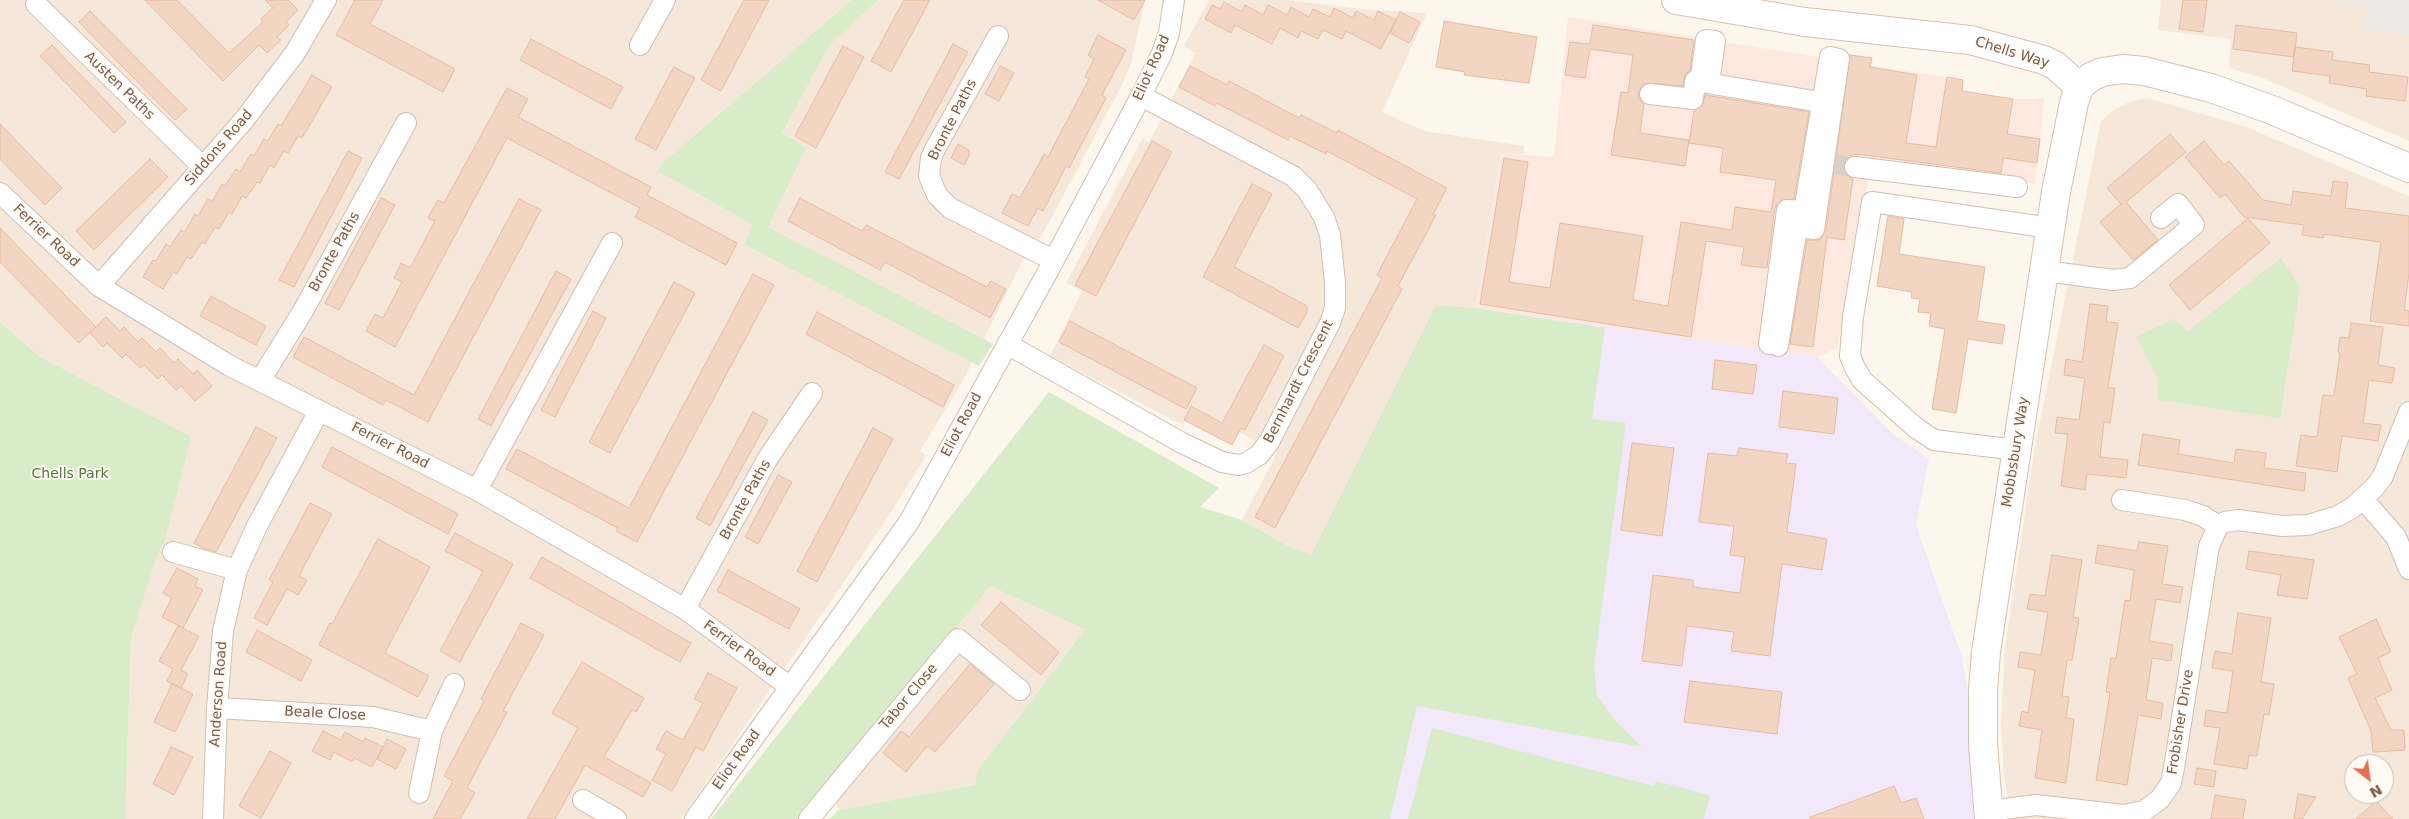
<!DOCTYPE html>
<style>
body{margin:0}
#map{position:relative;width:2409px;height:819px;overflow:hidden;background:#fdf6ec;font-family:"DejaVu Sans",sans-serif}
canvas{display:block}
.north{position:absolute;left:2344px;top:754px;width:50px;height:50px;box-sizing:border-box;background:#fffaf3;border:1px solid #cabbb1;border-radius:50%;rotate:150deg;font-size:14px;font-weight:700;line-height:20px;text-align:center;color:#7a5c4d}
.north::after{content:'';display:block;margin:auto;width:18px;height:22px;background:#e76f51;clip-path:polygon(50% 0,100% 100%,50% 72%,0 100%)}
</style>
<div id="map">
<canvas width="2409" height="819"></canvas>
<div class="north">N</div>
</div>
<script>
const c = document.querySelector('canvas').getContext('2d');
c.lineJoin = 'round';
function fillPath(path, color) { c.fillStyle = color; c.fill(path, 'evenodd'); }
const poly = rows => new Path2D(rows.map(r => 'M' + r).join(''));
function stroke(path, color, width, dash) { c.strokeStyle = color; c.lineWidth = width; c.lineCap = dash ? 'butt' : 'round'; c.setLineDash(dash || []); c.stroke(path); }
function write(font, color, halo, rows, align = 'center') {
  c.font = font + ' "DejaVu Sans",sans-serif'; c.lineWidth = 4; c.setLineDash([]); c.textBaseline = 'middle'; c.strokeStyle = halo; c.fillStyle = color; for (const [text, x, y, turn = 0] of rows) {
    c.save(); c.translate(x, y); c.rotate((+turn || 0) * Math.PI / 180); c.textAlign = isNaN(turn) ? turn : align; if (halo) c.strokeText(text, 0, 0); c.fillText(text, 0, 0); c.restore();
  }
}
const residential = poly([
 [0,0,1145,0,1131,64,1123,83,1045,230,1022,262,963,381,920,451,926,456,879,531,681,819,125,819,131,638,157,556,165,540,40,357,0,322],
 [1209,0,1287,0,1361,9,1427,13,1382,112,1424,131,1524,146,1524,154,1501,153,1476,308,1436,305,1311,555,1286,545,1242,520,1277,453,1192,406,1183,425,1050,356,1082,291,1066,283,1142,139,1149,142,1196,53,1184,46],
 [2161,0,2409,0,2409,141,2263,78,2229,68,2231,39,2158,30],
 [2147,98,2244,126,2409,196,2409,819,2013,819,2004,779,2001,723,2005,648,2035,446,2101,121,2115,109,2129,102],
 [2354,764,2384,764,2384,794,2354,794],
 [990,586,1086,628,978,770,975,785,838,810,835,786,838,777]
]);
const commercial = poly([
 [1568,17,1963,80,1962,91,2013,99,2044,99,2035,184,1872,160,1837,348,1817,357,1476,308,1501,153,1554,157]
]);
const industrial = poly([
 [2332,0,2409,0,2409,36,2363,28,2366,5]
]);
const education = poly([
 [1436,305,1476,308,1817,357,1894,435,1929,459,1916,525,1961,654,1970,701,1974,819,968,819,978,770,1242,520,1286,545,1311,555]
]);
const green = poly([
 [852,0,878,0,829,45,782,133,806,148,768,227,993,344,979,366,745,245,752,224,658,171,664,162],
 [2281,258,2300,287,2280,418,2158,400,2157,377,2136,337,2173,319,2188,331],
 [1436,305,1476,308,1605,328,1592,419,1626,423,1594,667,1597,695,1616,722,1642,747,1417,706,1390,819,830,819,838,810,975,785,978,770,1085,629,990,586,838,777,801,819,711,819,1049,392,1219,488,1200,507,1242,520,1286,545,1311,555],
 [0,322,40,357,191,437,165,540,157,556,131,638,125,819,0,819],
 [1432,728,1654,786,1656,781,1710,795,1704,819,1408,819]
]);
const building = poly([
 [145,0,177,0,229,53,263,22,261,19,273,8,265,0,288,0,298,10,286,22,289,25,277,37,281,40,267,53,259,45,223,81,145,0],
 [355,0,383,0,370,24,455,69,443,92,336,35,355,0],
 [744,0,769,0,721,91,701,80,744,0],
 [904,0,930,0,891,72,871,61,904,0],
 [1098,0,1145,0,1134,20,1098,0],
 [2183,0,2207,0,2203,32,2179,29,2183,0],
 [1224,2,1242,12,1245,5,1263,15,1268,5,1287,15,1291,7,1309,17,1313,9,1330,17,1334,8,1353,18,1356,11,1374,20,1378,11,1396,20,1381,49,1346,31,1342,39,1323,30,1318,39,1301,31,1298,38,1280,28,1272,44,1235,25,1231,33,1205,19,1212,5,1220,9,1224,2],
 [90,11,187,109,175,120,79,22,90,11],
 [1400,12,1420,22,1409,43,1390,33,1400,12],
 [1444,21,1537,37,1529,83,1464,75,1465,72,1436,67,1444,21],
 [1593,25,1694,40,1690,71,1685,74,1683,86,1646,83,1641,87,1638,93,1639,99,1644,104,1640,133,1689,140,1685,166,1611,155,1621,92,1628,93,1633,55,1590,49,1585,78,1565,75,1570,42,1590,44,1593,25],
 [2236,25,2297,33,2294,57,2233,49,2236,25],
 [1098,35,1126,50,1102,95,1106,98,1069,168,1066,166,1043,211,1038,208,1028,226,1002,213,1012,194,1020,198,1044,154,1048,157,1089,79,1085,77,1094,59,1088,55,1098,35],
 [531,39,623,87,611,109,520,60,531,39],
 [953,44,968,52,899,179,885,172,953,44],
 [52,45,126,122,114,133,40,56,52,45],
 [843,46,864,57,816,148,795,136,843,46],
 [2295,47,2333,52,2332,60,2370,65,2369,72,2408,77,2405,101,2366,96,2367,89,2329,83,2330,76,2292,71,2295,47],
 [1850,55,1872,58,1870,67,1917,75,1906,143,1936,147,1947,77,1963,80,1962,91,2013,99,2007,134,2040,139,2037,163,2003,158,2001,173,1857,154,1850,156,1843,166,1848,176,1853,179,1844,240,1827,237,1813,347,1790,344,1807,240,1819,240,1826,231,1850,55],
 [1000,66,1014,73,999,101,985,94,1000,66],
 [1190,66,1227,85,1229,81,1299,118,1301,115,1337,133,1338,130,1447,188,1433,214,1436,215,1398,286,1402,289,1275,528,1255,517,1382,278,1377,275,1417,199,1327,151,1326,154,1290,136,1288,140,1217,103,1215,106,1179,87,1190,66],
 [674,67,695,78,656,150,635,139,674,67],
 [312,75,332,87,302,138,298,136,288,153,284,151,274,168,270,165,260,183,257,182,246,198,242,196,232,214,229,212,219,229,215,227,205,244,202,242,191,259,187,257,177,274,173,272,163,289,143,277,153,260,156,261,166,244,170,247,181,230,185,232,195,214,198,216,208,199,212,202,222,184,225,186,236,169,240,172,251,154,254,156,264,139,268,141,278,124,281,126,312,75],
 [507,88,528,99,518,117,651,187,647,195,737,243,726,265,635,217,640,208,507,138,395,347,366,331,375,314,383,318,402,282,394,278,401,263,410,268,435,221,428,218,438,200,444,203,507,88],
 [1705,95,1809,112,1794,199,1782,200,1775,208,1767,268,1741,265,1744,247,1706,241,1691,337,1480,304,1504,158,1528,162,1509,282,1550,288,1560,223,1643,236,1633,300,1668,306,1681,222,1732,230,1735,207,1771,212,1776,180,1720,172,1723,148,1689,143,1694,111,1702,106,1705,95],
 [0,124,62,188,45,205,0,159,0,124],
 [2170,134,2186,152,2126,202,2158,240,2133,260,2100,222,2121,204,2107,188,2170,134],
 [1152,141,1172,152,1096,296,1075,285,1152,141],
 [2204,141,2224,165,2229,161,2263,200,2291,205,2293,191,2331,196,2333,181,2348,183,2345,208,2409,216,2409,273,2404,310,2409,311,2409,326,2370,321,2381,242,2324,234,2323,238,2302,235,2304,225,2244,217,2225,194,2220,198,2185,157,2204,141],
 [958,144,969,150,969,156,964,165,951,158,958,144],
 [348,151,362,158,294,287,279,280,348,151],
 [150,159,168,177,94,250,76,231,150,159],
 [1252,184,1272,194,1234,267,1307,306,1307,312,1298,328,1203,277,1252,184],
 [381,198,395,205,339,310,325,303,381,198],
 [800,198,862,231,866,225,987,287,991,281,1006,289,990,318,885,262,880,270,788,221,800,198],
 [519,199,541,210,428,422,386,400,383,405,293,357,304,337,414,395,519,199],
 [1888,216,1904,219,1899,254,1985,267,1977,321,2005,325,2002,344,1968,339,1956,413,1932,409,1945,329,1929,326,1931,313,1918,312,1920,299,1911,298,1912,292,1877,286,1888,216],
 [2248,218,2270,243,2190,310,2169,285,2248,218],
 [0,228,96,327,79,343,0,262,0,228],
 [556,271,571,279,491,426,478,419,556,271],
 [753,274,774,285,637,542,616,531,618,528,506,469,517,449,629,508,753,274],
 [674,282,695,293,610,453,589,442,674,282],
 [211,296,266,326,256,345,200,316,211,296],
 [2090,304,2108,306,2106,322,2118,323,2108,388,2115,388,2110,423,2104,422,2100,457,2128,460,2126,478,2087,474,2085,490,2061,486,2068,434,2055,433,2057,417,2079,420,2085,378,2064,375,2066,359,2082,362,2090,304],
 [593,311,606,318,555,417,541,410,593,311],
 [817,312,954,385,943,407,806,334,817,312],
 [106,317,120,331,124,327,138,342,142,338,156,352,160,348,174,363,178,359,193,374,197,370,212,386,195,401,181,386,176,390,162,375,158,379,144,365,140,368,126,354,122,358,107,343,103,347,90,333,106,317],
 [1070,321,1197,388,1186,409,1059,342,1070,321],
 [2351,323,2383,327,2378,365,2395,368,2392,383,2369,380,2363,423,2381,425,2378,441,2342,436,2337,472,2296,466,2301,435,2317,437,2323,395,2334,396,2340,353,2338,352,2340,337,2349,338,2351,323],
 [1264,345,1284,356,1245,430,1241,428,1232,445,1184,420,1191,406,1222,423,1264,345],
 [1715,360,1757,365,1753,394,1712,389,1715,360],
 [1783,391,1838,398,1834,434,1779,427,1783,391],
 [753,412,768,420,710,526,696,518,753,412],
 [256,427,277,438,216,552,203,548,194,543,256,427],
 [873,428,893,439,817,582,797,571,873,428],
 [2143,434,2180,440,2178,454,2234,463,2236,449,2266,453,2264,468,2306,473,2304,491,2138,465,2143,434],
 [1632,443,1674,448,1662,536,1621,530,1632,443],
 [332,447,458,514,448,534,322,467,332,447],
 [1739,448,1788,454,1786,463,1796,464,1787,532,1827,539,1822,570,1782,564,1770,656,1731,651,1734,632,1687,626,1682,666,1642,661,1653,575,1693,580,1693,587,1740,593,1745,557,1730,555,1734,526,1699,522,1708,453,1737,456,1739,448],
 [778,475,792,482,758,544,745,537,778,475],
 [310,503,332,514,299,576,307,580,298,595,287,589,267,625,254,618,273,582,269,580,310,503],
 [455,533,513,564,460,662,440,651,483,571,445,551,455,533],
 [378,539,430,567,385,653,429,676,418,697,319,645,330,623,332,624,378,539],
 [2139,542,2168,546,2162,584,2183,587,2180,603,2156,599,2149,641,2173,645,2171,661,2152,658,2146,700,2163,703,2161,719,2138,715,2127,785,2096,780,2110,693,2106,692,2111,658,2116,659,2125,600,2130,601,2134,570,2095,563,2098,545,2137,551,2139,542],
 [2249,551,2314,560,2307,599,2277,595,2281,575,2246,569,2249,551],
 [2052,555,2082,560,2073,617,2079,618,2072,660,2067,660,2062,696,2069,697,2066,718,2074,719,2066,783,2035,778,2042,730,2019,726,2022,711,2028,713,2035,670,2018,667,2020,652,2041,655,2048,612,2027,609,2030,594,2045,596,2052,555],
 [542,557,691,643,680,662,530,578,542,557],
 [177,568,198,579,195,586,203,590,183,628,162,617,172,598,163,593,177,568],
 [728,570,800,609,789,629,717,591,728,570],
 [1001,602,1059,652,1041,675,981,625,1001,602],
 [2238,613,2271,618,2261,682,2274,684,2269,715,2264,714,2257,756,2249,755,2247,769,2214,764,2220,728,2204,726,2206,710,2227,713,2233,671,2212,668,2215,651,2232,654,2238,613],
 [2376,619,2391,652,2378,658,2392,690,2375,698,2391,730,2404,730,2405,750,2373,752,2371,731,2348,678,2357,674,2339,637,2376,619],
 [521,623,544,635,503,711,507,712,467,788,475,793,460,819,433,819,453,781,444,776,484,701,481,699,521,623],
 [178,626,199,636,181,670,188,674,181,688,167,681,173,669,159,661,178,626],
 [257,630,312,660,301,681,246,652,257,630],
 [582,662,644,698,636,712,632,710,604,757,651,783,643,797,585,765,555,819,527,819,578,728,552,713,582,662],
 [970,664,994,684,935,752,927,746,906,772,883,753,901,731,909,737,970,664],
 [708,673,737,688,703,751,696,747,672,791,652,780,666,754,656,749,666,731,683,740,703,703,694,699,708,673],
 [1690,681,1782,692,1777,734,1684,722,1690,681],
 [172,684,193,694,175,732,154,722,172,684],
 [323,731,341,740,345,732,363,742,365,738,383,747,372,767,354,758,352,762,334,752,330,760,312,751,323,731],
 [387,739,406,749,396,769,377,759,387,739],
 [171,747,193,757,174,795,153,784,171,747],
 [270,751,291,763,261,818,239,806,270,751],
 [2197,768,2216,771,2214,787,2194,784,2197,768],
 [1894,786,1901,803,1916,798,1924,819,1810,819,1810,817,1894,786],
 [2298,794,2316,797,2302,819,2294,819,2298,794],
 [2215,795,2246,800,2243,819,2211,819,2215,795],
 [2376,801,2393,819,2356,819,2376,801]
]);
const streetTunnel = poly([
 [1830,164,1855,167]
]);
const street = poly([
 [36,4,203,167],
 [998,36,935,149,931,158,929,176,937,195,950,208,1053,260],
 [640,45,665,0],
 [1700,82,1706,40,1715,41,1709,83],
 [1650,94,1693,99,1695,81,1832,104],
 [1855,167,2017,187],
 [0,193,99,286,230,366,477,490,685,609,790,687],
 [2045,271,2113,280,2130,278,2194,225,2178,204,2161,218],
 [99,286,244,120,295,53,326,0],
 [1007,344,1182,443,1222,462,1238,465,1246,463,1259,455,1269,442,1330,323,1335,308,1335,282,1330,235,1324,217,1307,190,1293,176,1141,96],
 [1769,344,1787,210,1804,211,1830,57,1839,59,1814,229,1797,227,1778,346],
 [261,379,303,311,406,123],
 [2017,450,1934,440,1916,428,1862,380,1855,368,1850,356,1853,317,1872,202,2051,228],
 [477,490,612,243],
 [2363,499,2396,537,2409,569],
 [2122,500,2185,510,2203,516,2218,526],
 [173,552,237,570],
 [685,609,768,458,812,393],
 [217,708,373,717,432,731],
 [419,793,432,731,454,684],
 [583,800,616,819],
 [1988,811,2036,805,2123,815,2144,811,2160,799,2171,783,2174,768,2209,546,2218,526,2225,522,2238,520,2282,526,2308,525,2338,516,2352,508,2375,487,2383,476,2409,412],
 [213,819,217,708,223,631,237,570,257,526,319,411],
 [695,819,909,522,1046,275,1141,96,1162,53,1169,33,1174,0],
 [809,819,958,639,1020,690]
]);
const secondary = poly([
 [1676,0,1805,22,1970,40,2044,60,2056,66,2079,87],
 [1989,819,1983,744,1983,690,1986,652,2056,192,2074,103,2079,87,2091,77,2102,72,2123,69,2144,71,2211,88,2272,110,2409,168]
]);
const streetNames = [
 ["Chells Way",2012,53,17],
 ["Eliot Road",1152,68,-66],
 ["Austen Paths",119,86,44],
 ["Bronte Paths",953,120,-63],
 ["Siddons Road",219,148,-49],
 ["Ferrier Road",46,236,43],
 ["Bronte Paths",335,252,-61],
 ["Bernhardt Crescent",1299,382,-63],
 ["Eliot Road",962,425,-62],
 ["Ferrier Road",390,446,27],
 ["Mobbsbury Way",2016,452,-81],
 ["Bronte Paths",746,500,-61],
 ["Ferrier Road",739,649,36],
 ["Anderson Road",219,694,-86],
 ["Tabor Close",909,697,-50],
 ["Beale Close",325,714,3],
 ["Frobisher Drive",2181,722,-81],
 ["Eliot Road",737,760,-54]
];
const parkNames = [
 ["Chells Park",70,474]
];
fillPath(residential, '#f5e8da');
fillPath(commercial, '#fde8e0');
fillPath(industrial, '#efe9e4');
fillPath(education, '#f3e8fa');
fillPath(green, '#d8ecc9');
fillPath(building, '#f3d5c3');
stroke(building, '#e6bba3', 1);
stroke(streetTunnel, '#dcd0c4', 20, [20, 10]);
stroke(street, '#d1beb0', 22);
stroke(secondary, '#d6c0b0', 30);
stroke(street, '#fff', 20);
stroke(secondary, '#fff', 28);
write('14px', '#7a5c4d', '#fffaf3', streetNames);
write('14px', '#537a41', '#fffaf3', parkNames);
</script>
